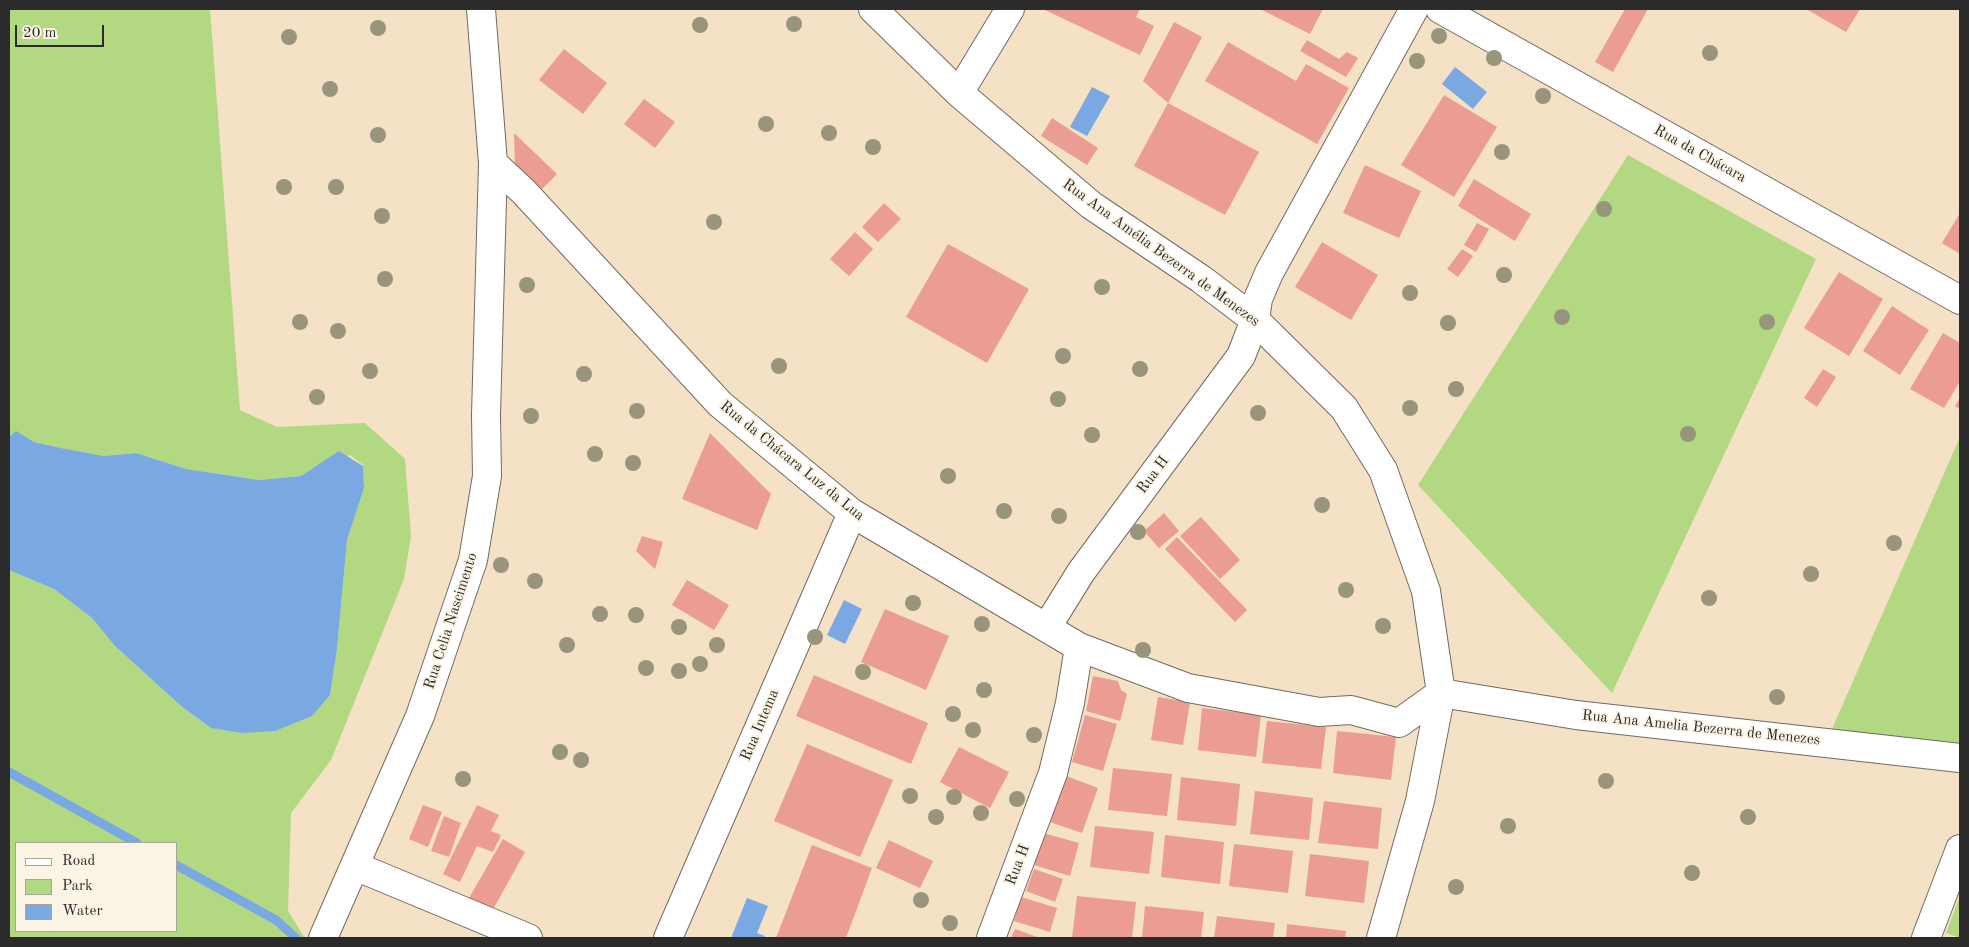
<!DOCTYPE html>
<meta charset="utf-8">
<style>
body{margin:0}
#map{position:relative;width:1969px;height:947px;overflow:hidden;background:#f5e1c6;font-family:"Old Standard TT",serif}
canvas{display:block}
.frame{position:absolute;inset:0;border:10px solid #2b2b2b;pointer-events:none}
.legend{position:absolute;left:15px;top:842px;width:162px;height:90px;box-sizing:border-box;background:#fcf5e5;border:1px solid #a8a49b;margin:0;padding:6px 9px;list-style:none;font-size:15px;color:#2b2b2b}
.legend li{display:flex;align-items:center;gap:10px;height:25px}
.legend b{width:25px;border:1px solid #a8a49b}
.scale{position:absolute;left:15px;top:25px;width:89px;height:22px;box-sizing:border-box;border:2px solid #2b2b2b;border-top:0;padding-left:6px;font-size:15px;line-height:18px;white-space:nowrap;color:#2b2b2b;-webkit-text-stroke:4px #fcf5e5;paint-order:stroke}
</style>
<div id="map">
<canvas width="1969" height="947"></canvas>
<div class="frame"></div>
<ul class="legend">
<li><b style="height:6px;background:#fff"></b>Road</li>
<li><b style="height:14px;background:#b2d881"></b>Park</li>
<li><b style="height:14px;background:#79a8e2"></b>Water</li>
</ul>
<div class="scale">20 m</div>
</div>
<script>
const c = document.querySelector('canvas').getContext('2d');
c.lineJoin = 'round';
function fillPath(path, color) { c.fillStyle = color; c.fill(path, 'evenodd'); }
const poly = rows => new Path2D(rows.map(r => 'M' + r).join(''));
function stroke(path, color, width, dash) { c.strokeStyle = color; c.lineWidth = width; c.lineCap = dash ? 'butt' : 'round'; c.setLineDash(dash || []); c.stroke(path); }
function write(font, color, halo, rows, align = 'center') {
  c.font = font + ' "Old Standard TT",serif'; c.lineWidth = 4; c.setLineDash([]); c.textBaseline = 'middle'; c.strokeStyle = halo; c.fillStyle = color; for (const [text, x, y, turn = 0] of rows) {
    c.save(); c.translate(x, y); c.rotate((+turn || 0) * Math.PI / 180); c.textAlign = isNaN(turn) ? turn : align; if (halo) c.strokeText(text, 0, 0); c.fillText(text, 0, 0); c.restore();
  }
}
const green = poly([
 [9,9,210,9,240,410,277,427,365,423,405,459,411,536,404,579,331,760,291,813,288,911,305,938,9,938,9,570,54,589,92,618,115,646,181,706,211,728,330,695,337,649,347,540,364,488,363,465,350,455,317,466,301,476,259,480,186,469,136,453,104,456,61,448,34,442,16,432,9,437],
 [16,843,176,843,176,931,16,931],
 [1628,155,1816,259,1612,693,1418,485],
 [1960,437,1960,745,1832,729],
 [1960,896,1960,938,1946,933]
]);
const water = poly([
 [1455,67,1487,92,1473,109,1442,84],
 [1092,87,1110,96,1087,136,1070,127],
 [16,431,34,442,61,448,104,456,136,453,186,469,259,480,301,476,339,451,363,466,364,488,347,540,337,649,330,695,312,716,275,731,243,733,211,728,181,706,115,646,92,618,54,589,9,570,9,437],
 [844,600,862,609,845,644,827,635],
 [747,898,768,906,757,933,765,936,764,938,731,938]
]);
const stream = poly([
 [9,772,137,843],
 [176,865,276,920,296,938]
]);
const building = poly([
 [1046,9,1140,9,1136,17,1154,26,1140,55,1045,10],
 [1260,9,1323,9,1310,34],
 [1625,9,1648,9,1613,72,1595,62],
 [1806,9,1860,9,1846,32],
 [1174,22,1202,37,1168,103,1143,81],
 [1307,40,1339,59,1347,52,1358,58,1346,77,1300,51],
 [1228,42,1296,81,1306,64,1349,88,1317,144,1205,81],
 [564,49,607,83,583,114,539,80],
 [1444,95,1497,127,1454,197,1401,165],
 [644,99,675,122,655,148,624,124],
 [1168,103,1259,152,1225,215,1134,166],
 [1052,118,1098,148,1087,165,1041,136],
 [514,133,557,174,542,189,515,164],
 [1365,165,1421,191,1399,238,1343,213],
 [1474,179,1531,214,1515,241,1458,206],
 [884,203,901,219,878,242,862,227],
 [1960,213,1960,254,1942,243],
 [1477,223,1489,229,1476,252,1464,245],
 [855,232,873,249,849,276,830,259],
 [1322,242,1378,275,1351,320,1295,287],
 [948,244,1029,289,987,363,906,317],
 [1462,249,1473,256,1458,277,1447,269],
 [1839,272,1883,299,1849,356,1804,328],
 [1892,306,1929,330,1900,375,1863,351],
 [1943,333,1960,343,1960,381,1944,408,1910,389],
 [1823,369,1836,377,1817,407,1804,398],
 [1960,398,1960,409,1955,406],
 [710,433,771,494,757,530,682,499],
 [1164,513,1179,531,1159,548,1144,531],
 [1201,517,1240,560,1220,579,1180,536],
 [642,536,663,542,655,569,636,551],
 [1177,537,1247,610,1235,622,1165,549],
 [687,580,729,605,714,630,672,605],
 [885,609,949,636,926,690,861,662],
 [814,675,928,723,911,764,796,716],
 [1093,676,1118,681,1121,690,1127,694,1120,721,1086,711],
 [1158,697,1190,702,1183,745,1151,740],
 [1202,708,1261,715,1256,757,1198,750],
 [1085,715,1117,724,1103,771,1072,762],
 [1267,721,1326,727,1321,769,1262,763],
 [1337,731,1396,737,1391,780,1333,773],
 [807,744,893,780,860,857,774,821],
 [959,747,1009,772,990,808,940,782],
 [1113,768,1172,774,1167,816,1108,810],
 [1061,774,1098,788,1082,833,1044,820],
 [1181,777,1240,784,1236,826,1177,820],
 [1255,791,1313,798,1309,840,1250,834],
 [1324,801,1382,808,1378,849,1318,843],
 [423,805,442,812,428,847,409,839],
 [477,805,499,815,491,831,501,835,493,852,477,846,460,882,443,874],
 [444,816,461,823,449,857,431,851],
 [1095,826,1154,832,1149,874,1090,867],
 [1043,833,1079,843,1070,876,1034,865],
 [1165,835,1224,842,1220,884,1161,877],
 [503,839,525,852,492,911,469,898],
 [889,840,933,861,920,888,876,868],
 [1234,844,1293,851,1288,893,1229,886],
 [812,845,872,868,846,938,776,938],
 [1310,854,1369,861,1364,903,1305,896],
 [1034,869,1063,879,1055,902,1026,891],
 [1077,896,1136,902,1132,938,1072,938],
 [1021,897,1057,908,1050,932,1014,921],
 [1145,906,1204,912,1201,938,1142,938],
 [1217,916,1275,923,1273,938,1214,938],
 [1287,924,1346,931,1345,938,1286,938],
 [1015,929,1040,938,1011,938]
]);
const minor = poly([
 [481,9,493,163,524,192,720,404,852,513,1079,647,1188,688,1319,712,1351,710,1399,723,1441,693],
 [873,9,959,93,1091,205,1201,279,1255,320,1344,408,1383,470,1426,591,1441,693,1420,801,1381,938],
 [1440,9,1960,300],
 [959,93,1010,9],
 [1047,627,1081,572,1241,356,1255,320,1258,299,1269,273,1414,9],
 [1441,693,1576,715,1960,758],
 [355,866,528,938],
 [323,938,420,716,473,560,487,476,486,415,493,163],
 [668,938,852,513],
 [991,938,1053,773,1070,703,1079,647],
 [1926,938,1960,849]
]);
const trees = [
 [794,24],
 [700,25],
 [378,28],
 [1439,36],
 [289,37],
 [1710,53],
 [1494,58],
 [1417,61],
 [330,89],
 [1543,96],
 [766,124],
 [829,133],
 [378,135],
 [873,147],
 [1502,152],
 [284,187],
 [336,187],
 [1604,209],
 [382,216],
 [714,222],
 [1504,275],
 [385,279],
 [527,285],
 [1102,287],
 [1410,293],
 [1562,317],
 [300,322],
 [1767,322],
 [1448,323],
 [338,331],
 [1063,356],
 [779,366],
 [1140,369],
 [370,371],
 [584,374],
 [1456,389],
 [317,397],
 [1058,399],
 [1410,408],
 [637,411],
 [1258,413],
 [531,416],
 [1688,434],
 [1092,435],
 [595,454],
 [633,463],
 [948,476],
 [1322,505],
 [1004,511],
 [1059,516],
 [1138,532],
 [1894,543],
 [501,565],
 [1811,574],
 [535,581],
 [1346,590],
 [1709,598],
 [913,603],
 [600,614],
 [636,615],
 [982,624],
 [1383,626],
 [679,627],
 [815,637],
 [567,645],
 [717,645],
 [1143,650],
 [700,664],
 [646,668],
 [679,671],
 [863,672],
 [984,690],
 [1777,697],
 [953,714],
 [973,730],
 [1034,735],
 [560,752],
 [581,760],
 [463,779],
 [1606,781],
 [910,796],
 [954,797],
 [1017,799],
 [981,813],
 [936,817],
 [1748,817],
 [1508,826],
 [1692,873],
 [1456,887],
 [921,900],
 [950,923]
];
const streetNames = [
 ["Rua da Chácara",1700,154,29],
 ["Rua Ana Amélia Bezerra de Menezes",1161,253,36],
 ["Rua da Chácara Luz da Lua",792,461,39],
 ["Rua H",1153,475,-53],
 ["Rua Celia Nascimento",451,621,-72],
 ["Rua Intema",760,725,-67],
 ["Rua Ana Amelia Bezerra de Menezes",1701,728,6],
 ["Rua H",1018,865,-69]
];
fillPath(green, '#b2d881');
fillPath(water, '#79a8e2');
stroke(stream, '#79a8e2', 9);
fillPath(building, '#eb9c93');
stroke(minor, '#726b61', 30);
stroke(minor, '#fff', 28);
c.fillStyle = '#99957c';
for (const [x, y] of trees) { c.beginPath(); c.arc(x, y, 8, 0, 2 * Math.PI); c.fill(); }
write('15px', '#2b2b2b', '#fcf5e5', streetNames);
</script>
